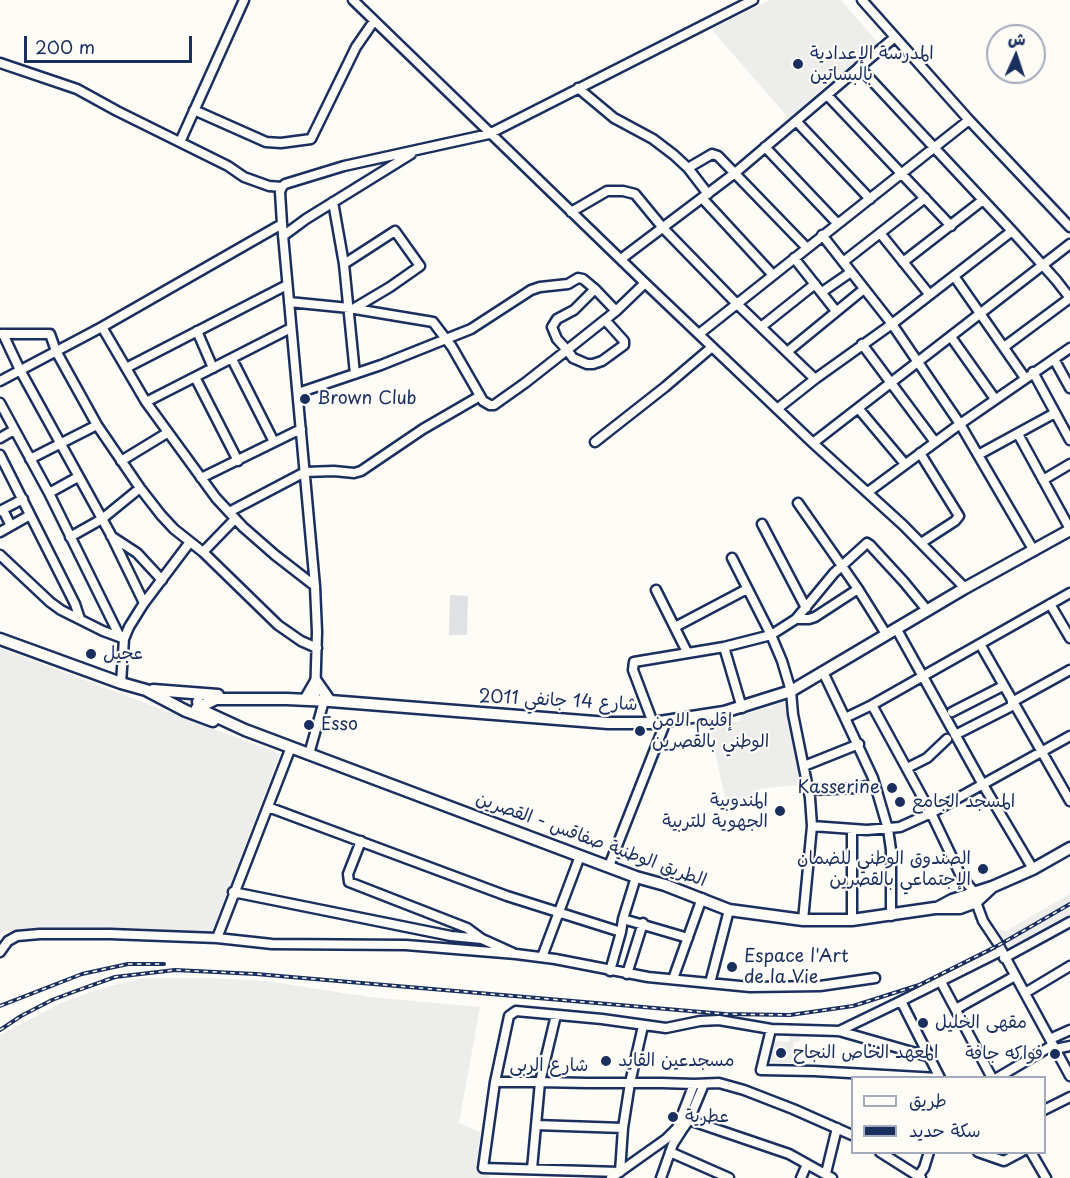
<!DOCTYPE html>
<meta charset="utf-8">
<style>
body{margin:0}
#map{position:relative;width:1070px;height:1178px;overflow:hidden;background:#fdfcf7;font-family:"Playpen Sans","Playpen Sans Arabic",sans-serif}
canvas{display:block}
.legend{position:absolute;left:851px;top:1076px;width:195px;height:78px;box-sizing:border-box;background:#fdfcf7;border:2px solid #a3aaba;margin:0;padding:8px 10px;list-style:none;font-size:18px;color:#1b2f5e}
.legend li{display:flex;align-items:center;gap:12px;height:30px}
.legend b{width:30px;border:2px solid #a3aaba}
.north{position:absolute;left:986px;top:24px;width:60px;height:60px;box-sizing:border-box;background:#fdfcf7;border:2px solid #a3aaba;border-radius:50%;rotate:3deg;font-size:16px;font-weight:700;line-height:24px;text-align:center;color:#1b2f5e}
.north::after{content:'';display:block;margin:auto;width:21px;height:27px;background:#1b2f5e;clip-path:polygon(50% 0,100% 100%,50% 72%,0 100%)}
.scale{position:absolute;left:24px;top:36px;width:168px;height:27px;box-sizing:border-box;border:3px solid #1b2f5e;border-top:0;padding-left:8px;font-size:18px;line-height:21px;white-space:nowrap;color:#1b2f5e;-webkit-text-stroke:4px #fdfcf7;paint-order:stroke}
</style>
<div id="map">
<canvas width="1070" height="1178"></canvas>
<ul class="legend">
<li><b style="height:8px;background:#fdfcf7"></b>طريق</li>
<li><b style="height:8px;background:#1b2f5e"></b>سكة حديد</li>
</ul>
<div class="north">ش</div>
<div class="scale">200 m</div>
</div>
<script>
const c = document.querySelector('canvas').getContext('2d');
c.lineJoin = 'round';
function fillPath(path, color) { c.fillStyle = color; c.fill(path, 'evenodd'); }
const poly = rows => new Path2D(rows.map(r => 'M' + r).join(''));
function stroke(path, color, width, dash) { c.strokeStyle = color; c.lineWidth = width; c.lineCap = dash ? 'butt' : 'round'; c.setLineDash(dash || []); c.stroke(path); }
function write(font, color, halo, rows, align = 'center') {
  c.font = font + ' "Playpen Sans","Playpen Sans Arabic",sans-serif'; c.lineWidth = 4.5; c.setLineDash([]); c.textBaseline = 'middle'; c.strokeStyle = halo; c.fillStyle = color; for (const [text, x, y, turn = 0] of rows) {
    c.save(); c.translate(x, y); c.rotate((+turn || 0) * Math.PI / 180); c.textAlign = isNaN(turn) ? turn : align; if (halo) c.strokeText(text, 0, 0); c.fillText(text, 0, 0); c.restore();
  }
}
const built = poly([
 [770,0,841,0,879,44,832,84,828,84,816,95,815,98,790,120,714,32,714,28],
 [0,648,280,754,212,932,70,929,3,931,0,936],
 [783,702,788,703,803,784,759,789,758,809,726,802,709,725,723,720,729,723,739,721,742,715,766,708,771,709,772,706],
 [1070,894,1070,920,1009,952,997,929,1006,931],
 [143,978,209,978,266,981,369,997,480,1007,459,1123,480,1132,478,1168,491,1178,0,1178,0,1035,61,1003,96,990],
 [800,1034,800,1041,794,1043,793,1063,769,1062,770,1044,773,1041,789,1042,789,1035]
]);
const green = poly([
 [450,595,468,596,467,635,449,635]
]);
const minor = poly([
 [353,0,645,283,813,443,903,525,965,588],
 [862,0,969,120,1070,227],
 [0,63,77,89,117,111,228,166,244,177,269,186,282,187],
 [859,67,1012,231,1056,280,1070,298],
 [578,88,614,118,653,139,674,155,688,168,708,194],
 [827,95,951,226],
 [194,110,266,142,281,143,311,139,356,47,374,21],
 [796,121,870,199],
 [180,142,244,0],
 [765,147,837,223],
 [688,168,712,154,718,156,807,248],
 [702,198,773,275],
 [333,202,344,264,355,374],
 [571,212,607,191,623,191,635,194,663,228,736,303,815,379],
 [880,233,929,294],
 [822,235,892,324,960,424,1034,551],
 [283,236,306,219,411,154],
 [794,258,836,311],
 [621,259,735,173,895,37],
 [843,262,925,198],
 [903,262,983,200],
 [344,264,395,231,420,266,390,287,353,309],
 [954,276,1025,378],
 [822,292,851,272],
 [289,302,349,308,433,322,452,347,483,401,490,405,494,405,525,383,567,350,573,358,587,364,593,364,602,361,624,345,624,341,606,321],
 [616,311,567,350,557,339,552,327,557,319,574,310,595,289,616,311,645,283],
 [102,327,282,224],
 [761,327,815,284],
 [197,331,213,368],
 [0,334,50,334,56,351,97,425,140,488,161,515,174,529,203,552,278,625,301,641,317,648],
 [3,334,20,370,111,535,144,603],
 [699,334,969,120],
 [951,337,995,399],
 [862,344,935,442],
 [1004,347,1070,298],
 [787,352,864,289],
 [232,359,274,442],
 [1054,359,1070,388],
 [126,368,287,285],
 [1033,372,1070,440],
 [195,377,238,461],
 [0,381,102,327,146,402,216,498,243,527,275,555,315,586],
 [298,393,381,365,471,329,531,290,540,287,568,284,578,278,583,279,595,289],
 [146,402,291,328],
 [0,403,49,493,120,637],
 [858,408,905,464],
 [777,409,815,379,892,324,1012,231],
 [1018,434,1070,529],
 [0,438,14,430],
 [595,442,665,387,712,347],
 [813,443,1070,244],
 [920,453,959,516,955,521,921,543],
 [0,455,75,604,80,619],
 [978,455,1055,413],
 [30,459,97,425],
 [121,461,167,433],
 [201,478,301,429],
 [1043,480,1070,464],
 [868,492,960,424,1070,348],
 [49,493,78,477],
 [798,503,858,589,886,634],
 [3,510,11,526],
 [0,511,23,499],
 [229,512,305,472,334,471,354,473,361,471,423,429,480,396],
 [762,524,806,608],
 [0,532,30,515],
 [111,536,137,553,162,580],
 [70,537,102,519,140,488],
 [203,552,235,519],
 [0,555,50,602,61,610,103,631,122,638],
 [732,558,771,635,782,661,791,691,793,714,810,798,812,826,803,920],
 [656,590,687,652],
 [1050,604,1070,638],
 [796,619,809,619,815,617,858,589],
 [675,627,747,589],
 [896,628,982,783,1033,869],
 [980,644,1070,801],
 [724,647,742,708],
 [823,672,845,718,872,705,1070,593],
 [121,683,124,639,129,627,144,603,190,542],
 [315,700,317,632,315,586,282,224,280,192,282,187,285,184,344,166,489,134,753,0],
 [1012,702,1070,670],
 [872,705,931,813,961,876,974,892],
 [952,712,1003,686],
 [845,718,873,778,888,829,891,850,891,916],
 [653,723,633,670,634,662,724,647,771,635,796,619,834,573,867,543,870,545,904,582,927,610],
 [955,735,1014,705],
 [309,754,324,701],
 [804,766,859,744],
 [907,768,927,758,947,739],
 [809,790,858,788,874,784],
 [268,807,507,896,621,932,623,919,636,877],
 [812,826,867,830,900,827,931,813,1070,736],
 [852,830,852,920],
 [361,841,348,874,349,882,467,928,482,939],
 [609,866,666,721],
 [233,892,451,936,482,939,513,953],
 [976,902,983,921,997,942,1070,1076],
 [623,919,688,938],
 [217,938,291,747],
 [0,952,8,941,17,936,40,934,110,934,217,938,272,944,406,945,516,954,555,959,648,977,750,987,820,986,875,978],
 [542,957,580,856],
 [1004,958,1070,922],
 [610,971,621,932],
 [627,974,643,923],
 [673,979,702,898],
 [941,982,992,1078],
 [710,983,729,910],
 [1025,993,1070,966],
 [901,1001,1001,951],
 [956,1009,1015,976],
 [643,1026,630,1083,623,1128,620,1172,483,1168,495,1082,540,1082,587,1083,662,1083,694,1084,719,1083,744,1090,793,1109,852,1135],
 [839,1031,901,1001,940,1078],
 [1050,1039,1070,1030],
 [1055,1049,1070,1046],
 [930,1057,839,1031,771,1029,761,1070,814,1071,938,1078],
 [997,1078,1053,1045],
 [495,1082,509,1016,516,1011,602,1019,666,1028,700,1021,719,1020,771,1029],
 [1044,1110,1070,1097],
 [689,1120,789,1154,832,1178],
 [536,1125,623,1128],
 [682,1130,689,1120,704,1084],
 [670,1152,729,1178],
 [880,1152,921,1178],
 [978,1152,1004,1161,1021,1152],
 [1031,1152,1046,1178],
 [532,1169,540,1082,556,1015],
 [826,1173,837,1128],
 [611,1178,666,1139,677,1128],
 [661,1178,673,1144,682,1130,677,1128,694,1084],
 [801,1178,807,1164],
 [917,1178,924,1168,929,1152]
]);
const major = poly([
 [0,639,121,683,146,690,186,711,213,721],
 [153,690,218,695],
 [305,700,316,681,330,701],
 [198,702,206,712,245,730,580,856,636,877,665,885,729,910,803,920,852,920,935,908,960,908,976,902,992,887],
 [197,708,216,699,287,699,330,701,608,723,653,723,724,712,791,691,965,588,1070,530],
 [937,908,952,900,992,887,1033,869,1070,848]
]);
const rail = poly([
 [0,1006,82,974,128,964,164,964],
 [0,1030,21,1016,52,1000,76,991,115,977,175,970,256,974,725,1014,790,1015,853,1006,919,985,999,945,1070,904]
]);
const markers = [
 [798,64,6,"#1b2f5e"],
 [305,399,6,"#1b2f5e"],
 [91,654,6,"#1b2f5e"],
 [309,725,6,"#1b2f5e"],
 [640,731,6,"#1b2f5e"],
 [892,788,6,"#1b2f5e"],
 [900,802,6,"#1b2f5e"],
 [780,811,6,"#1b2f5e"],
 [983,869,6,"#1b2f5e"],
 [732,967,6,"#1b2f5e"],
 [923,1023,6,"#1b2f5e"],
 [781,1053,6,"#1b2f5e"],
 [1055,1054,6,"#1b2f5e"],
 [606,1061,6,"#1b2f5e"],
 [673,1117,6,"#1b2f5e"]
];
const poiNames = [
 ["المدرسة الإعدادية",810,54],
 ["بالبساتين",810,75],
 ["Brown Club",317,399],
 ["عجيل",103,654],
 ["إقليم الامن",652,721],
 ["الوطني بالقصرين",652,742],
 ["Esso",321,725],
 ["Kasserine",880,788,"right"],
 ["المندوبية",768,801,"right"],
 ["الجهوية للتربية",768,822,"right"],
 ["المسجد الجامع",912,802],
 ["الصندوق الوطني للضمان",971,859,"right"],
 ["الإجتماعي بالقصرين",971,880,"right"],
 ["Espace l'Art",744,957],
 ["de la Vie",744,978],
 ["مقهى الخليل",935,1023],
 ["المعهد الخاص النجاح",793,1053],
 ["فواكه جافة",1043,1054,"right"],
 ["مسجدعين القايد",618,1061],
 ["عطرية",685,1117]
];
const streetNames = [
 ["شارع 14 جانفي 2011",558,701,3],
 ["الطريق الوطنية صفاقس - القصرين",591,840,20],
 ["شارع الربى",549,1066]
];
fillPath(built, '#edeeec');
fillPath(green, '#e0e1e3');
stroke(minor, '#1b2f5e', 13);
stroke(major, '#1b2f5e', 15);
stroke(minor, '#fdfcf7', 8);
stroke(major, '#fdfcf7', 10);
stroke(rail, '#1b2f5e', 4);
stroke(rail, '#fdfcf7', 1.5, [4.5]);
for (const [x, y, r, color] of markers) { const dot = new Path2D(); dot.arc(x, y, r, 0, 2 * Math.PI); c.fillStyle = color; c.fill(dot); stroke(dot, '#fdfcf7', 2); }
write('18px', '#1b2f5e', '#fdfcf7', poiNames, 'left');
write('18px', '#1b2f5e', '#fdfcf7', streetNames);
</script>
